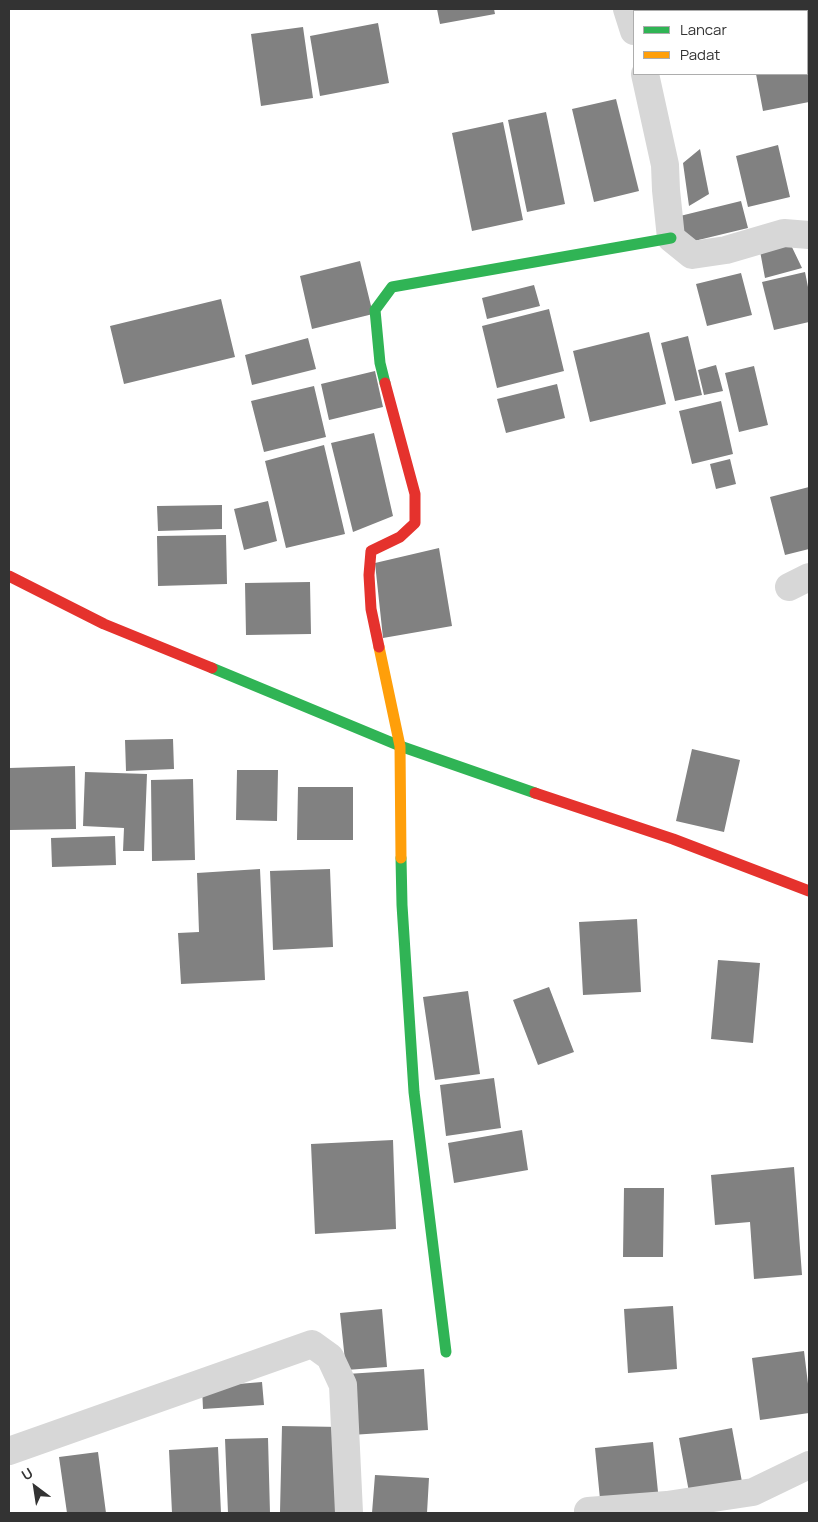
<!DOCTYPE html>
<style>
body{margin:0}
#map{position:relative;width:818px;height:1522px;overflow:hidden;background:#fff;font-family:Manrope,sans-serif}
canvas{display:block}
.frame{position:absolute;inset:0;border:10px solid #333;pointer-events:none}
.legend{position:absolute;left:633px;top:10px;width:175px;height:65px;box-sizing:border-box;background:#fff;border:1px solid #adadad;margin:0;padding:6px 9px;list-style:none;font-size:15px;color:#333}
.legend li{display:flex;align-items:center;gap:10px;height:25px}
.legend b{width:25px;border:1px solid #adadad}
.north{position:absolute;left:10px;top:1462px;width:50px;height:50px;-webkit-text-stroke:4px #fff;paint-order:stroke;rotate:329deg;font-size:14px;font-weight:700;line-height:20px;text-align:center;color:#333}
.north::after{content:'';display:block;margin:auto;width:18px;height:22px;background:#333;clip-path:polygon(50% 0,100% 100%,50% 72%,0 100%)}
</style>
<div id="map">
<canvas width="818" height="1522"></canvas>
<div class="frame"></div>
<ul class="legend">
<li><b style="height:6px;background:#30b455"></b>Lancar</li>
<li><b style="height:6px;background:#ff9f0a"></b>Padat</li>
</ul>
<div class="north">U</div>
</div>
<script>
const c = document.querySelector('canvas').getContext('2d');
c.lineJoin = 'round';
function fillPath(path, color) { c.fillStyle = color; c.fill(path, 'evenodd'); }
const poly = rows => new Path2D(rows.map(r => 'M' + r).join(''));
function stroke(path, color, width, dash) { c.strokeStyle = color; c.lineWidth = width; c.lineCap = dash ? 'butt' : 'round'; c.setLineDash(dash || []); c.stroke(path); }
const building = poly([
 [437,9,494,9,495,14,440,24],
 [678,9,700,9,701,11,672,11],
 [744,9,809,9,809,102,763,111,756,74,807,74,807,11,744,11],
 [378,23,389,83,320,96,310,36],
 [303,27,313,98,261,106,251,34],
 [616,99,639,191,594,202,572,109],
 [546,112,565,204,527,212,508,120],
 [503,122,523,220,472,231,452,133],
 [778,145,790,197,748,207,736,156],
 [700,149,709,194,689,206,683,163],
 [741,201,748,228,686,243,680,216],
 [790,243,802,268,765,278,760,251],
 [360,261,373,314,312,329,300,276],
 [805,272,809,292,809,322,774,330,762,282],
 [741,273,752,315,707,326,696,284],
 [534,285,540,306,487,319,482,298],
 [221,299,235,357,124,384,110,326],
 [549,309,564,371,497,388,482,326],
 [649,332,666,404,590,422,573,351],
 [688,336,702,395,675,401,661,343],
 [308,338,316,369,252,385,245,355],
 [716,365,723,391,704,395,698,370],
 [754,366,768,425,739,432,725,373],
 [375,371,383,407,329,420,321,384],
 [557,384,565,418,506,433,497,399],
 [314,386,326,437,264,452,251,401],
 [721,401,733,454,692,464,679,411],
 [374,433,393,516,353,532,331,443],
 [324,445,345,534,286,548,265,461],
 [730,459,736,484,716,489,710,464],
 [809,487,809,549,785,555,770,497],
 [268,501,277,541,244,550,234,509],
 [222,505,222,529,158,531,157,506],
 [226,535,227,584,158,586,157,536],
 [439,548,452,626,383,638,375,563],
 [310,582,311,634,246,635,245,583],
 [173,739,174,769,126,771,125,740],
 [692,749,740,760,724,832,676,821],
 [75,766,76,829,9,830,9,768],
 [237,770,278,770,277,821,236,820],
 [85,772,147,774,144,851,123,851,124,828,83,826],
 [193,779,195,860,152,861,151,780],
 [298,787,353,787,353,840,297,840],
 [115,836,116,865,52,867,51,838],
 [260,869,265,980,181,984,178,933,199,932,197,873],
 [330,869,333,947,273,950,270,871],
 [637,919,641,992,583,995,579,922],
 [718,960,760,963,753,1043,711,1039],
 [549,987,574,1052,538,1065,513,1000],
 [468,991,480,1074,435,1080,423,997],
 [494,1078,501,1128,446,1136,440,1085],
 [522,1130,528,1170,454,1183,448,1143],
 [393,1140,396,1229,315,1234,311,1144],
 [794,1167,802,1275,754,1279,750,1222,715,1225,711,1175],
 [624,1188,664,1188,663,1257,623,1257],
 [673,1306,677,1369,628,1373,624,1309],
 [382,1309,387,1367,346,1370,340,1313],
 [804,1351,809,1392,809,1413,760,1420,752,1358],
 [424,1369,428,1430,351,1435,347,1374],
 [262,1382,264,1405,203,1409,202,1387],
 [282,1426,341,1427,338,1513,280,1512],
 [732,1428,742,1482,689,1492,679,1438],
 [268,1438,270,1513,228,1513,225,1439],
 [653,1442,658,1492,600,1499,595,1448],
 [218,1447,221,1513,172,1513,169,1450],
 [98,1452,106,1513,67,1513,59,1457],
 [375,1475,429,1478,427,1513,372,1513]
]);
const street = poly([
 [627,9,634,31],
 [645,74,665,165,666,190,671,238,692,255,726,250,784,233,809,235],
 [789,587,809,577],
 [9,1451,312,1344,330,1357,343,1385,349,1513],
 [588,1511,667,1505,753,1492,809,1465]
]);
const fast = poly([
 [385,383,380,363,375,310,392,287,671,238],
 [212,668,400,746,535,793],
 [401,858,402,905,414,1092,446,1352]
]);
const slow = poly([
 [379,647,400,746,401,858]
]);
const jam = poly([
 [9,576,104,624,212,668],
 [379,647,371,609,369,575,371,551,400,537,415,523,415,494,385,383],
 [535,793,673,839,809,891]
]);
fillPath(building, '#818181');
stroke(street, '#d7d7d7', 28);
stroke(fast, '#30b455', 11);
stroke(slow, '#ff9f0a', 11);
stroke(jam, '#e5322d', 11);
</script>
